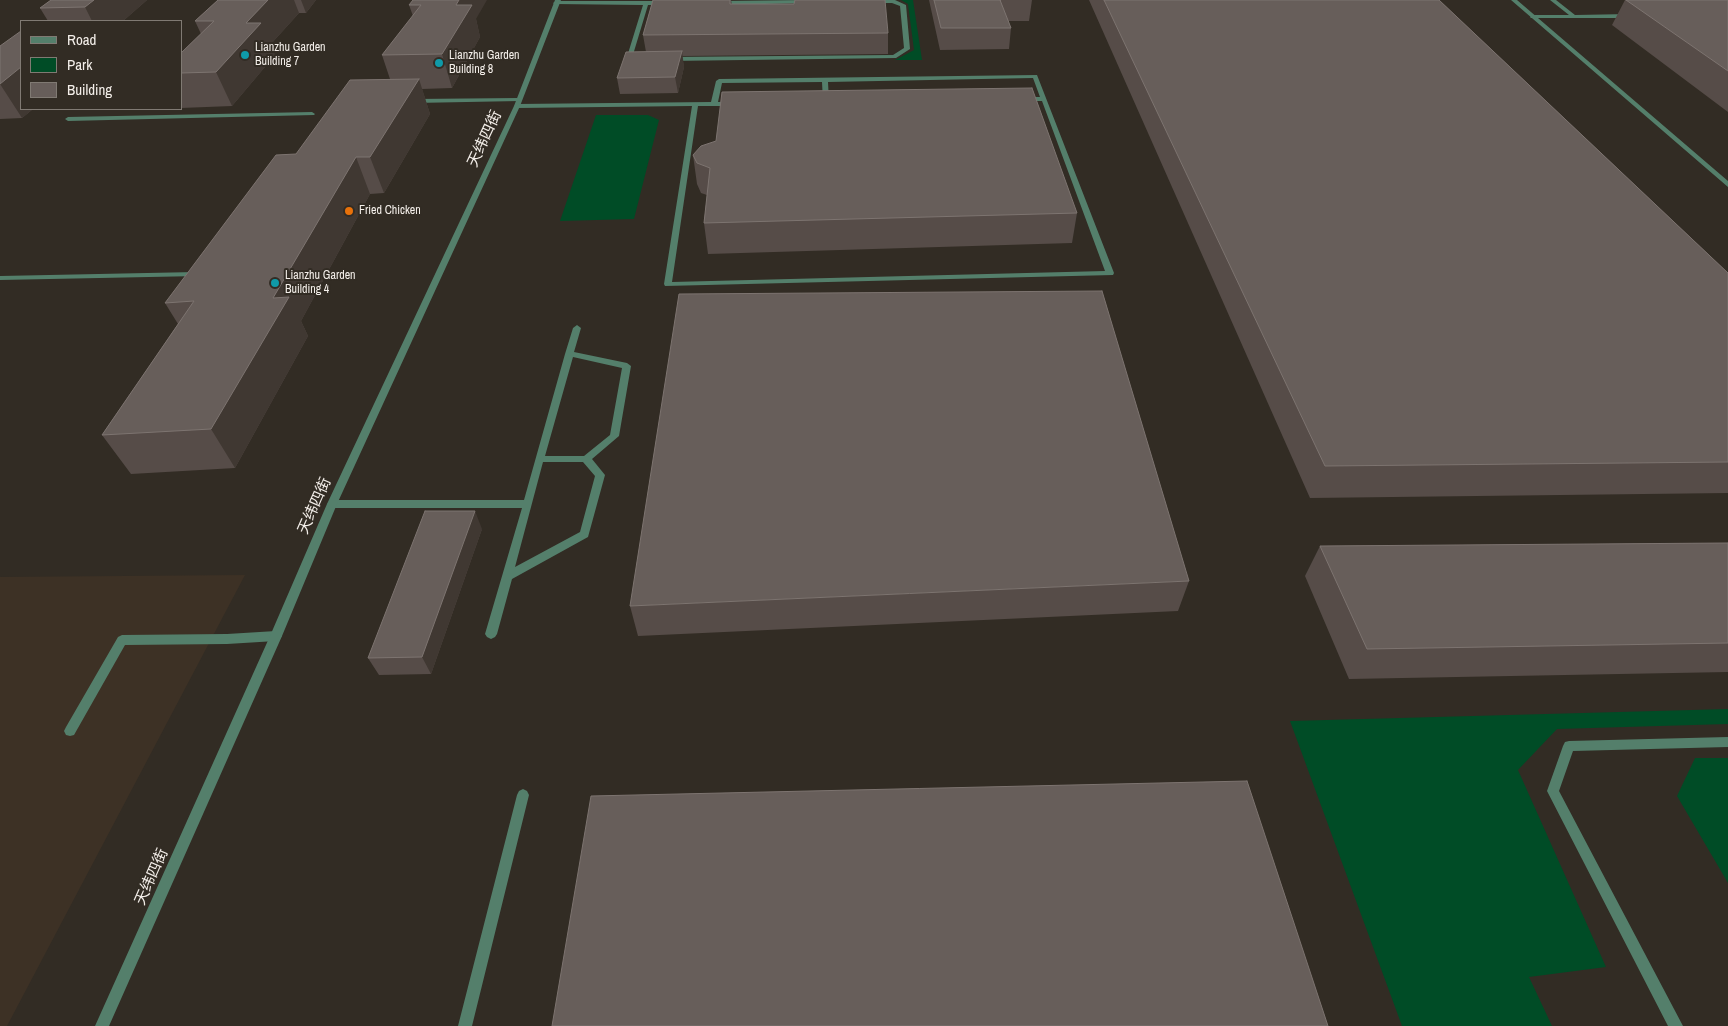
<!DOCTYPE html>
<meta charset="utf-8">
<style>
body{margin:0}
#map{position:relative;width:1728px;height:1026px;overflow:hidden;background:#322c24;font-family:"Archivo Narrow",sans-serif}
canvas{display:block}
.legend{position:absolute;left:20px;top:20px;width:162px;height:90px;box-sizing:border-box;background:#322c24;border:1px solid #807a73;margin:0;padding:6px 9px;list-style:none;font-size:15px;color:#f4efea}
.legend li{display:flex;align-items:center;gap:10px;height:25px}
.legend b{width:25px;border:1px solid #807a73}
</style>
<div id="map">
<canvas width="1728" height="1026"></canvas>
<ul class="legend">
<li><b style="height:6px;background:#547f6b"></b>Road</li>
<li><b style="height:14px;background:#004c26"></b>Park</li>
<li><b style="height:14px;background:#675e5a"></b>Building</li>
</ul>
</div>
<script>
const c = document.querySelector('canvas').getContext('2d');
c.lineJoin = 'round';
function fillPath(path, color) { c.fillStyle = color; c.fill(path, 'evenodd'); }
const poly = rows => new Path2D(rows.map(r => 'M' + r).join(''));
function stroke(path, color, width, dash) { c.strokeStyle = color; c.lineWidth = width; c.lineCap = dash ? 'butt' : 'round'; c.setLineDash(dash || []); c.stroke(path); }
function write(font, color, halo, rows, align = 'center') {
  c.font = font + ' "Archivo Narrow","Noto Sans SC",sans-serif'; c.lineWidth = 4; c.setLineDash([]); c.textBaseline = 'middle'; c.strokeStyle = halo; c.fillStyle = color; for (const [text, x, y, turn = 0] of rows) {
    c.save(); c.translate(x, y); c.rotate((+turn || 0) * Math.PI / 180); c.textAlign = isNaN(turn) ? turn : align; if (halo) c.strokeText(text, 0, 0); c.fillText(text, 0, 0); c.restore();
  }
}
const built = poly([
 [245,575,7,1026,0,1026,0,577]
]);
const green = poly([
 [901,0,913,0,922,60,895,60,914,50,908,4],
 [596,115,648,115,659,120,634,219,560,221],
 [1728,709,1728,724,1557,729,1518,770,1606,967,1529,977,1552,1026,1402,1026,1290,721],
 [1695,758,1728,758,1728,883,1677,796]
]);
const service = poly([
 [808,0,811,2,810,3,720,5,717,3,720,1,808,0],
 [870,0,895,0,906,5,910,49,896,58,669,61,666,59,669,57,893,55,904,48,900,6,892,3,872,3,870,0],
 [1550,0,1556,0,1575,15,1630,14,1633,16,1630,18,1531,18,1530,17,1533,15,1569,15,1550,0],
 [556,1,665,1,668,3,665,5,648,5,632,58,637,60,629,62,626,60,643,5,554,4,553,3,556,1],
 [1037,75,1114,273,1113,275,665,286,664,284,692,106,517,108,514,106,517,104,711,102,716,81,719,79,1037,75],
 [1033,78,1040,97,1023,97,1020,99,1023,101,1042,101,1105,271,672,282,698,106,734,106,737,104,734,102,718,102,722,83,822,82,823,102,826,104,829,102,828,82,1033,78],
 [518,98,521,100,520,101,414,103,411,101,414,99,518,98],
 [312,112,315,114,314,115,68,121,65,119,68,117,312,112],
 [196,272,200,274,199,276,0,280,0,276,196,272],
 [577,325,581,328,574,352,627,363,631,366,619,436,592,459,605,475,588,537,512,579,497,634,495,637,491,639,487,637,485,634,522,508,332,508,327,504,332,500,524,500,565,354,573,328,577,325],
 [573,357,622,368,610,435,584,456,545,456,573,357],
 [543,462,583,462,595,476,580,532,515,567,543,462],
 [276,631,280,633,282,636,280,639,276,641,227,644,125,645,74,735,70,736,66,735,64,731,66,727,118,637,122,635,227,634,276,631],
 [1728,737,1728,747,1573,751,1559,791,1683,1026,1668,1026,1547,791,1563,746,1565,742,1569,741,1728,737],
 [523,789,527,791,529,795,472,1026,458,1026,517,795,519,791,523,789]
]);
const minor = poly([
 [555,0,561,0,520,106,337,504,282,636,109,1026,95,1026,270,636,327,504,514,106,555,0],
 [1511,0,1517,0,1728,181,1728,187,1511,0]
]);
const wall = poly([
 [51,0,147,0,123,21,48,21,40,8],
 [218,0,316,0,306,13,299,13,270,45,275,55,232,106,181,108,181,53,201,34,195,21],
 [413,0,476,19,480,37,452,88,422,89,430,114,384,193,370,194,301,321,308,336,235,468,131,474,102,435,178,324,165,303,296,154,390,79,382,55,413,16,409,5],
 [653,0,731,0,732,4,888,33,888,54,682,56,684,67,678,93,620,94,617,78,646,52,643,35],
 [929,0,1032,0,1029,21,1008,21,1011,28,1009,49,940,50],
 [1089,0,1439,0,1728,273,1728,493,1310,498],
 [1611,0,1728,0,1728,112,1612,25,1625,0],
 [0,46,21,109,33,109,22,118,0,119],
 [693,155,1077,213,1072,243,708,254,704,223,707,195,701,193,697,184],
 [482,529,431,674,379,675,368,658],
 [1728,543,1728,672,1349,679,1305,576,1320,546],
 [1189,581,1178,611,638,636,630,606]
]);
const shadedWall = poly([
 [94,0,147,0,123,21,92,21,85,7],
 [268,0,294,0,299,13,270,45,275,55,232,106,216,72,246,23],
 [301,0,316,0,306,13],
 [459,0,487,0,476,19,480,37,452,88,442,54,456,5],
 [682,51,684,67,678,93,675,77],
 [21,67,21,109,33,109,22,118,0,84],
 [419,79,430,114,384,193,370,157],
 [356,157,370,194,301,321,308,336,235,468,211,429,273,298],
 [475,511,482,529,431,674,422,657]
]);
const building = poly([
 [51,0,94,0,85,7,40,8,51,0],
 [218,0,268,0,246,23,261,23,216,72,181,73,181,53,214,21,195,21,218,0],
 [413,0,459,0,456,5,472,5,442,54,382,55,421,5,409,5,413,0],
 [653,0,730,0,730,4,794,4,795,0,885,0,888,33,643,35,653,0],
 [934,0,1001,0,1000,0,1011,28,941,28,934,0],
 [1104,0,1439,0,1728,273,1728,462,1325,466,1104,0],
 [1626,0,1728,0,1728,71,1626,0],
 [21,31,21,67,0,84,0,46,21,31],
 [682,51,675,77,617,78,626,52,682,51],
 [419,79,370,157,356,157,273,298,289,297,211,429,102,435,194,301,165,303,276,155,296,154,350,80,419,79],
 [1032,88,1077,213,704,223,710,168,697,163,693,155,701,146,716,141,722,92,1032,88],
 [1102,291,1189,581,630,606,679,294,1102,291],
 [425,511,475,511,422,657,368,658,425,511],
 [1728,543,1728,643,1367,649,1320,546,1728,543],
 [1247,781,1328,1026,552,1026,591,796,1247,781]
]);
const markers = [
 [245,55,5,"#0f9aa8"],
 [439,63,5,"#0f9aa8"],
 [349,211,5,"#e8710a"],
 [275,283,5,"#0f9aa8"]
];
const farPoinames = [
 ["Lianzhu Garden",255,48],
 ["Building 7",255,62],
 ["Lianzhu Garden",449,56],
 ["Building 8",449,70],
 ["Fried Chicken",359,211],
 ["Lianzhu Garden",285,276],
 ["Building 4",285,290]
];
const streetNames = [
 ["天纬四街",485,139,-65],
 ["天纬四街",315,506,-66],
 ["天纬四街",152,877,-66]
];
fillPath(built, '#3d3125');
fillPath(green, '#004c26');
fillPath(service, '#547f6b');
fillPath(minor, '#547f6b');
fillPath(wall, '#564c48');
fillPath(shadedWall, '#403832');
fillPath(building, '#675e5a');
stroke(building, '#7d7470', 1);
for (const [x, y, r, color] of markers) { const dot = new Path2D(); dot.arc(x, y, r, 0, 2 * Math.PI); c.fillStyle = color; c.fill(dot); stroke(dot, '#322c24', 2); }
write('12px', '#f4efea', '#322c24', farPoinames, 'left');
write('15px', '#f4efea', '#322c24', streetNames);
</script>
